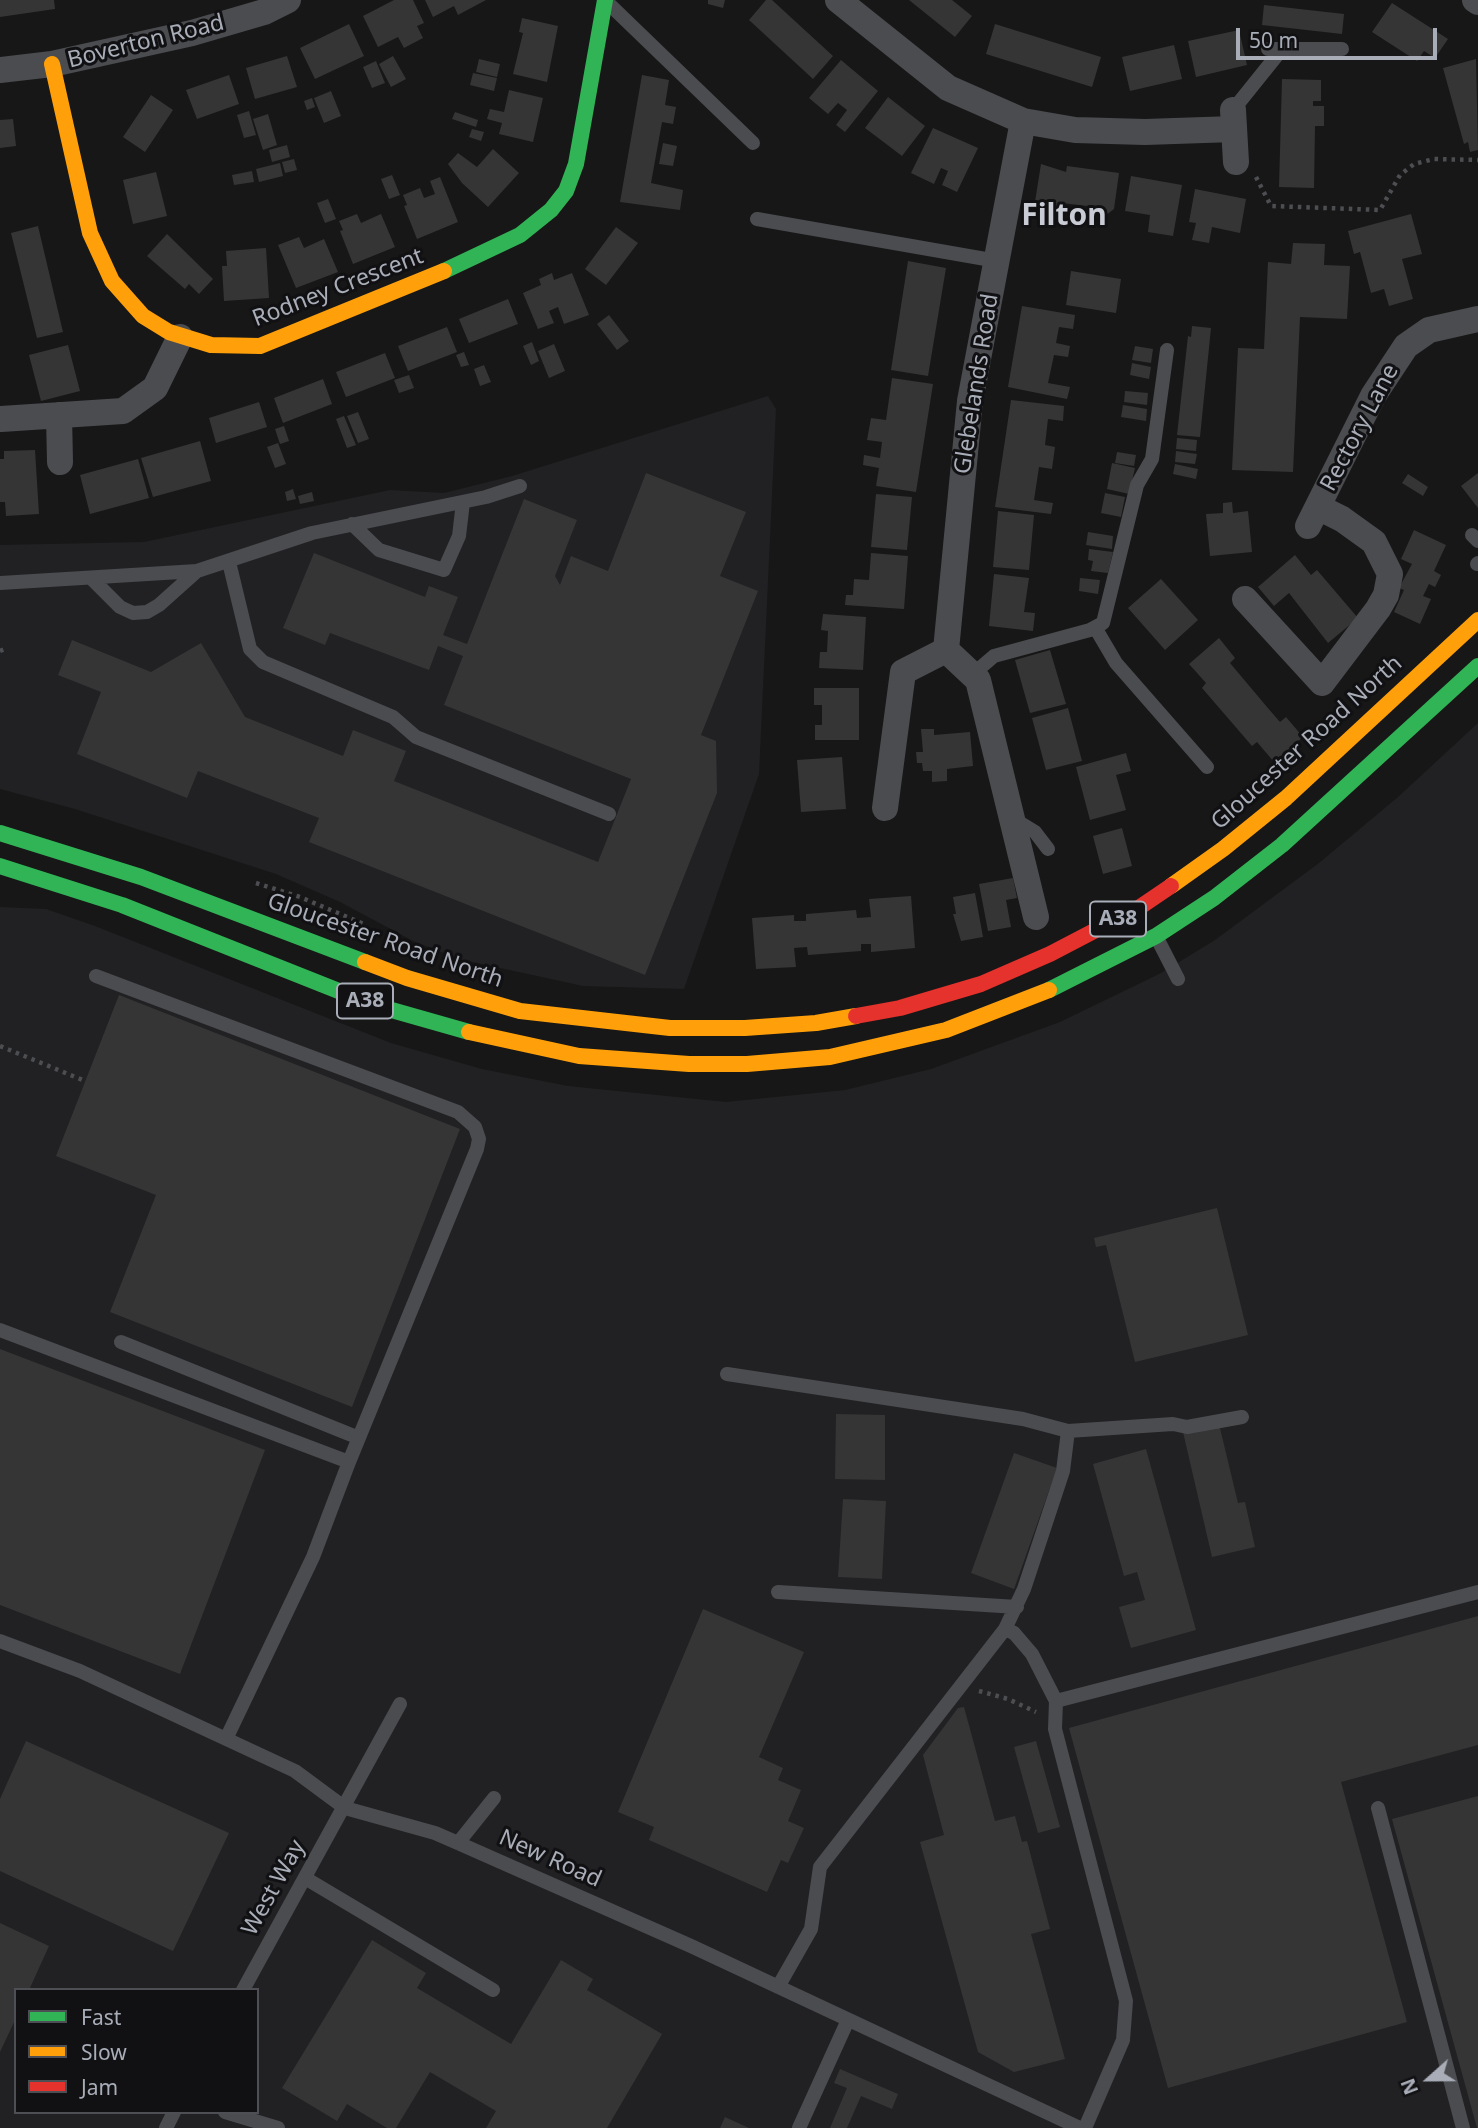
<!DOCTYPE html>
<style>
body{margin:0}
#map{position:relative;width:1478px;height:2128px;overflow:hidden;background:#171717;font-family:"Noto Sans",sans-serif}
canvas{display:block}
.legend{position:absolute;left:14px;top:1988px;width:245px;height:126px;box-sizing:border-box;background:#111113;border:2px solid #4d4f55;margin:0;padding:9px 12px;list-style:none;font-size:21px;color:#a8adb8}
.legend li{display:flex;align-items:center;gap:14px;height:35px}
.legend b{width:35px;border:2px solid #4d4f55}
.north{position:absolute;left:1394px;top:2044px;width:70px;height:70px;-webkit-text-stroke:5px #111113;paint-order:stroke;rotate:249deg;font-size:19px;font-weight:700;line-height:28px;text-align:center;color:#a8adb8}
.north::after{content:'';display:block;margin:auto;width:24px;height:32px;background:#a8adb8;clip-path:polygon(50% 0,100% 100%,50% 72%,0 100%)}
.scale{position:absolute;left:1236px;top:28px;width:201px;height:32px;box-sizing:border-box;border:4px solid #a8adb8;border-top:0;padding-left:9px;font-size:21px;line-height:24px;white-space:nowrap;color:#a8adb8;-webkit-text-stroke:5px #111113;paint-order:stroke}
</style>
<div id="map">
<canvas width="1478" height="2128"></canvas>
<ul class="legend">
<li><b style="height:9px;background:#30b455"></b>Fast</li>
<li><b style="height:9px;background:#ff9f0a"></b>Slow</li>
<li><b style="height:9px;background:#e5322d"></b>Jam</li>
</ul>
<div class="north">N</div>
<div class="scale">50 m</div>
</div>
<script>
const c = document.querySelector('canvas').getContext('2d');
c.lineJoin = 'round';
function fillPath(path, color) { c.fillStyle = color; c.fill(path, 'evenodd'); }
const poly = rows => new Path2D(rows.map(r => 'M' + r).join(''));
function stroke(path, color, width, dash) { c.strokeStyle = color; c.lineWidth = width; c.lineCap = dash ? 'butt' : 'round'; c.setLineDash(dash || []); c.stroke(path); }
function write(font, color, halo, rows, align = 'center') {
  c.font = font + ' "Noto Sans",sans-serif'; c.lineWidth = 6; c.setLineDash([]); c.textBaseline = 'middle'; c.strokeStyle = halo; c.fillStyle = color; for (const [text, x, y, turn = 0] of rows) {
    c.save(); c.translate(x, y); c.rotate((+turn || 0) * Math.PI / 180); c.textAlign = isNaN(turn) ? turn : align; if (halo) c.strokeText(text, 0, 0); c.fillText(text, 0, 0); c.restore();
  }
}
const built = poly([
 [768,396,776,409,759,774,684,989,583,986,459,959,413,941,340,902,276,874,75,809,0,789,0,545,144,542,390,490,444,493,512,476],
 [1478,723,1478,2128,0,2128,0,907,46,909,95,926,391,1043,482,1069,568,1086,726,1102,845,1090,931,1069,1060,1022,1161,973,1215,940,1319,863,1398,797],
 [16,1990,257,1990,257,2112,16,2112]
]);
const building = poly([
 [0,0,54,0,55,9,0,17],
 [394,0,413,0,424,23,417,26,423,38,404,48,398,37,378,47,363,16],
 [425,0,486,0,458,15,454,6,433,17],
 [708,0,725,0,723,8,708,4],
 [766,0,772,0,833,56,813,79,749,20],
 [909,0,952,0,972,16,955,37],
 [1392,3,1448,39,1435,58,1424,51,1417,61,1372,32],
 [1264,5,1344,14,1342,34,1262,25],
 [522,18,558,26,547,82,513,74,523,33,519,32],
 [349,24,364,56,315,79,300,48],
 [995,24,1101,57,1092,87,986,54],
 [1239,30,1247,65,1196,77,1188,41],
 [1174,45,1182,79,1130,91,1122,57],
 [287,56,297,87,255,99,246,68],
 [393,56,406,79,391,87,379,64],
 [479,59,500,64,497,77,476,72],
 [1476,59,1478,150,1470,152,1468,142,1464,144,1443,68],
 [841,60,878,91,845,132,836,125,847,110,838,103,828,114,809,98],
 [376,61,385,83,372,88,363,67],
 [473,73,497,78,494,91,470,85],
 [229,75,239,104,197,119,186,90],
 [642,75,669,80,665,105,676,107,673,124,662,122,651,183,683,190,680,210,620,202],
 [1282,79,1321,80,1321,101,1313,101,1313,106,1324,106,1324,126,1315,126,1314,188,1279,187],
 [509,90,543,98,533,142,499,134,502,123,487,119,490,109,504,112],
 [331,91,341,116,324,123,314,98],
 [151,95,173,110,145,152,123,137],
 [888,97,925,126,902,156,865,128],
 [312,98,315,107,307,110,304,101],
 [249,111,256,135,244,138,237,115],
 [455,112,478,120,476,127,452,119],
 [268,114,277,145,263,150,253,119],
 [13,119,16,146,0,148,0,120],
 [933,128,978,148,957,192,942,185,948,171,941,168,934,184,911,173],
 [472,129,484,132,481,141,469,137],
 [663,143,677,146,673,166,659,164],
 [287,145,290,157,272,162,269,150],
 [493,149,519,173,488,207,462,183,448,164,458,153,477,167],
 [294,159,297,170,285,173,282,162],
 [280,163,283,176,259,182,256,169],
 [1041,164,1066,172,1067,166,1119,173,1114,209,1101,219,1086,217,1087,206,1062,203,1060,212,1034,208],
 [252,171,254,182,234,185,232,175],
 [156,172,167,216,133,224,123,180],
 [392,175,400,195,389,199,381,179],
 [1131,176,1182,185,1173,236,1148,232,1150,215,1125,211],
 [440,177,458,222,417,239,404,206,407,205,403,195,420,188,424,198,435,194,430,181],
 [1195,189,1246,199,1240,233,1212,227,1209,243,1192,240,1196,223,1189,222],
 [328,199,336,219,325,223,317,203],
 [357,214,361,223,381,214,395,247,353,264,340,231,343,230,339,221],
 [1411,214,1422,254,1402,259,1413,299,1389,306,1384,289,1371,293,1360,252,1354,254,1348,231],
 [38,226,63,332,37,338,11,233],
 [616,227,638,243,606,285,585,269],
 [167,234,213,279,199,294,189,284,185,289,147,256],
 [299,237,304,248,324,239,338,272,296,288,278,245],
 [1293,243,1325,244,1324,265,1350,266,1347,319,1300,317,1293,472,1232,470,1238,348,1264,349,1268,262,1291,264],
 [266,248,269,298,224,301,222,266,227,266,226,251],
 [908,261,946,268,928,376,891,370],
 [1071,271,1121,279,1116,313,1066,305],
 [552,273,554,280,572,273,589,315,564,324,558,307,549,311,554,323,538,329,523,293,541,285,539,279],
 [508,299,518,324,469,343,459,319],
 [1022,306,1075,315,1073,329,1059,327,1056,343,1070,346,1068,357,1054,355,1048,383,1070,387,1067,399,1008,387],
 [609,315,629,341,617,350,597,324],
 [1192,326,1211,328,1200,437,1177,435,1188,336,1191,337],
 [447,327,457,352,408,371,398,346],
 [532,342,539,361,531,365,523,346],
 [554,344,565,371,549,378,538,351],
 [68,345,80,391,41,401,29,355],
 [1135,346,1153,349,1151,363,1132,360],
 [464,352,469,365,461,367,456,355],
 [385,353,395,378,346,397,336,372],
 [1132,363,1151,367,1149,379,1130,375],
 [484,365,491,382,480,386,474,369],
 [409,375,414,388,399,393,394,380],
 [892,378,933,384,916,492,876,486,879,468,863,465,864,455,880,458,882,442,867,440,871,418,886,420],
 [323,379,332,404,283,423,274,398],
 [1125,391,1148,393,1147,405,1124,402],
 [1011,400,1064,406,1063,421,1048,419,1045,445,1055,447,1052,469,1039,467,1034,500,1053,503,1051,514,995,507],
 [259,402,267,427,216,443,209,418],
 [1123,405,1147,409,1146,421,1121,417],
 [358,412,369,439,358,443,347,416],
 [344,416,356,445,347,448,336,419],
 [284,426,289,441,280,444,275,429],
 [1177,438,1197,440,1196,451,1176,449],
 [200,441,211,481,153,497,141,458],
 [278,443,286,464,275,468,267,447],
 [35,450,39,514,6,516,5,502,0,502,0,459,4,459,4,451],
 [1176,451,1197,454,1195,464,1175,462],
 [1117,452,1136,455,1134,466,1115,463],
 [138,459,149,498,90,514,80,475],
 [1112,463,1135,468,1129,494,1107,489],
 [1175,464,1198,469,1196,479,1173,474],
 [646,473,746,512,720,576,758,591,701,735,716,741,717,793,645,975,309,842,319,818,198,771,187,798,77,754,101,692,58,675,72,640,151,672,201,643,245,717,343,756,353,730,406,751,394,781,598,862,631,779,444,705,463,656,438,646,429,670,330,633,325,645,283,628,314,553,425,597,429,586,458,597,443,635,467,644,524,499,577,520,555,576,560,585,571,556,608,571],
 [1478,473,1478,508,1461,486],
 [1408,474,1428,487,1423,496,1402,483],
 [293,489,296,499,287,501,285,492],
 [312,492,314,501,300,504,298,496],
 [1105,493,1125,497,1121,517,1101,513],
 [876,494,912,497,907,550,871,547],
 [1232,502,1233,513,1248,511,1252,552,1210,556,1206,514,1223,513,1223,503],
 [998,511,1034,515,1029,570,993,567],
 [1414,530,1446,545,1434,571,1441,575,1435,587,1429,584,1423,596,1431,599,1420,624,1394,612,1404,590,1399,588,1412,564,1401,559],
 [1088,532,1113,536,1112,549,1086,545],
 [1089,549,1113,552,1108,573,1091,571,1093,561,1088,560],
 [871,553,908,556,904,609,845,605,846,595,853,595,854,579,869,580],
 [1295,555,1311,575,1317,570,1358,618,1328,643,1289,593,1274,606,1258,587],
 [994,574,1029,578,1024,612,1035,613,1033,631,989,626],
 [1080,578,1100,580,1098,594,1079,591],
 [1161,579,1198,620,1165,650,1128,608],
 [823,614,866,617,863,670,819,668,820,652,827,652,828,631,821,630],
 [1219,638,1235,658,1230,663,1267,707,1280,722,1286,717,1303,737,1274,762,1257,742,1252,746,1202,688,1206,683,1189,664],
 [1050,650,1066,704,1030,713,1015,660],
 [814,688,859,688,859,740,815,740,815,725,822,725,822,705,814,705],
 [1068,708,1082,761,1046,770,1032,718],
 [921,729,934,729,934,735,970,732,973,766,947,769,947,781,932,782,932,771,923,771,922,763,917,763,916,752,923,752],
 [1126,753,1131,771,1116,775,1126,810,1090,820,1076,767],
 [842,757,846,809,801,812,797,760],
 [1122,828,1132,866,1103,874,1093,836],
 [1013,878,1017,898,1006,900,1011,927,988,931,979,884],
 [975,893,983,937,961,941,953,914,956,914,953,897],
 [911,896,915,948,871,952,871,944,861,944,861,951,808,955,807,947,794,948,796,967,756,969,752,918,794,915,794,921,806,921,806,914,856,910,857,918,871,917,869,899],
 [119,995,460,1129,352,1407,110,1312,156,1195,56,1156],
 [1217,1208,1248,1335,1135,1362,1106,1245,1096,1247,1094,1238],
 [0,1349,265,1450,180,1674,0,1605],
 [836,1414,885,1415,885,1480,835,1479],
 [1219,1424,1238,1503,1245,1502,1255,1547,1212,1557,1183,1432],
 [1146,1449,1196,1630,1131,1648,1119,1607,1145,1600,1137,1572,1124,1576,1093,1464],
 [1014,1453,1057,1468,1014,1589,971,1573],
 [843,1499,886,1501,882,1579,838,1577],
 [703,1609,804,1652,759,1757,783,1768,778,1780,801,1790,788,1821,804,1828,788,1863,781,1860,767,1892,649,1840,654,1827,618,1812],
 [1478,1616,1478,1745,1341,1782,1407,2022,1168,2088,1069,1728],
 [964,1707,995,1821,1015,1816,1022,1842,1027,1841,1050,1929,1031,1934,1065,2059,1014,2072,978,2052,920,1842,944,1835,923,1755,958,1708],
 [26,1741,229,1833,173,1951,0,1871,0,1799],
 [1036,1741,1060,1827,1038,1833,1014,1747],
 [1478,1796,1478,2128,1477,2128,1392,1819],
 [0,1923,49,1946,29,1990,16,1990,16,2018,0,2052],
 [372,1940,426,1973,417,1988,511,2044,561,1960,593,1979,587,1990,662,2034,607,2128,486,2128,496,2111,430,2072,396,2128,387,2128,347,2104,337,2121,282,2088],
 [840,2069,898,2094,892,2109,861,2096,847,2128,830,2128,847,2088,834,2083],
 [725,2117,749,2128,720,2128]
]);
const path = poly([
 [1256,177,1271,206,1380,210,1400,175,1414,164,1434,159,1478,160],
 [0,651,5,649],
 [256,883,300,897,366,925],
 [0,1046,85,1081],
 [979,1691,1008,1699,1036,1712]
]);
const lane = poly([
 [608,3,753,143],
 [1268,49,1342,49],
 [1233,110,1282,49],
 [757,219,997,261],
 [352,524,379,550,444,570,459,536,463,502],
 [1472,535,1478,541],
 [229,562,250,649,263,662,393,717,416,737,609,814],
 [1477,564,1478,563],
 [92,579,120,607,133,613,147,612,159,605,197,571],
 [0,583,197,571,312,533,486,497,520,486],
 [1096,629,1116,663,1207,767],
 [973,674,994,656,1090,630,1103,623,1137,485,1152,459,1167,350],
 [1012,818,1035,832,1048,849],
 [1157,938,1178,979],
 [96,976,458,1112,475,1127,479,1139,477,1149,349,1462],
 [0,1330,349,1462,313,1557,226,1739],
 [121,1342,359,1438],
 [727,1374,1023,1419,1068,1431,1173,1424,1187,1427,1242,1417],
 [778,1592,1017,1607],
 [1005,1629,1014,1633,1032,1654,1056,1701,1478,1592],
 [0,1641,80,1671,295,1771,345,1808,435,1833,458,1843,691,1946,1080,2128],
 [1056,1701,1055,1729,1126,2001,1123,2040,1085,2128],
 [1378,1808,1463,2128],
 [458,1843,494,1798],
 [305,1878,493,1990],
 [778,1987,811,1929,820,1867,1005,1629,1024,1589,1063,1471,1068,1431],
 [243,1990,400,1704],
 [225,2112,278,2128],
 [166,2128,174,2112],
 [799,2128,848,2020]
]);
const street = poly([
 [838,0,948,88,1023,121,1075,130,1145,132,1234,129],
 [1475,0,1478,2],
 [0,70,52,64,192,33,264,12,288,0],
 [1233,110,1236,162],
 [1023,121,970,401,946,650,978,680,1036,917],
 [59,415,60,462],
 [1,419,123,411,155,388,180,337],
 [1308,526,1373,396,1406,346,1429,330,1478,319],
 [1245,599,1322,683,1378,609,1386,595,1390,574,1374,542,1342,519,1318,507],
 [885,808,903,672,946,650]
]);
const fast = poly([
 [444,271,520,235,551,210,566,191,576,164,605,0],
 [0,833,141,877,365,962],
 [0,866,122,905,374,1005,469,1032],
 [1049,990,1156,936,1214,898,1282,845,1478,666]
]);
const slow = poly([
 [52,64,90,233,112,281,143,316,169,332,211,345,260,346,444,271],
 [1171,886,1223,849,1286,798,1478,620],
 [365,962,407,978,520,1011,670,1028,745,1028,816,1023,856,1016],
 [469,1032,579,1056,689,1064,747,1064,830,1057,946,1030,1049,990]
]);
const jam = poly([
 [856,1016,900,1008,981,984,1050,954,1140,907,1171,886]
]);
const shields = [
 [1118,919,56],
 [365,1001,56]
];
const shieldNames = [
 ["A38",1118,919],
 ["A38",365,1001]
];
const streetNames = [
 ["Boverton Road",146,42,-14],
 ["Rodney Crescent",338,288,-21],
 ["Glebelands Road",977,384,-81],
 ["Rectory Lane",1360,428,-62],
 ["Gloucester Road North",1307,743,-42],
 ["Gloucester Road North",385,941,19],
 ["New Road",550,1859,24],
 ["West Way",274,1888,-61]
];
const districtNames = [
 ["Filton",1064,216]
];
fillPath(built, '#212123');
fillPath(building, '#353536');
stroke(path, '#4d4e52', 4.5, [3.5, 5]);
stroke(lane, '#4b4c50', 14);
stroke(street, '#4b4c50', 26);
stroke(fast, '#30b455', 16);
stroke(slow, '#ff9f0a', 16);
stroke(jam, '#e5322d', 16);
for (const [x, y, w] of shields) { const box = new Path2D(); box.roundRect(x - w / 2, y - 17.5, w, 35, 5); c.fillStyle = '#111113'; c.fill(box); stroke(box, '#a8adb8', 2); }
write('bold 21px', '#a8adb8', null, shieldNames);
write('23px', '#a8adb8', '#111113', streetNames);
write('bold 30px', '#c9ccd4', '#111113', districtNames);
</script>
